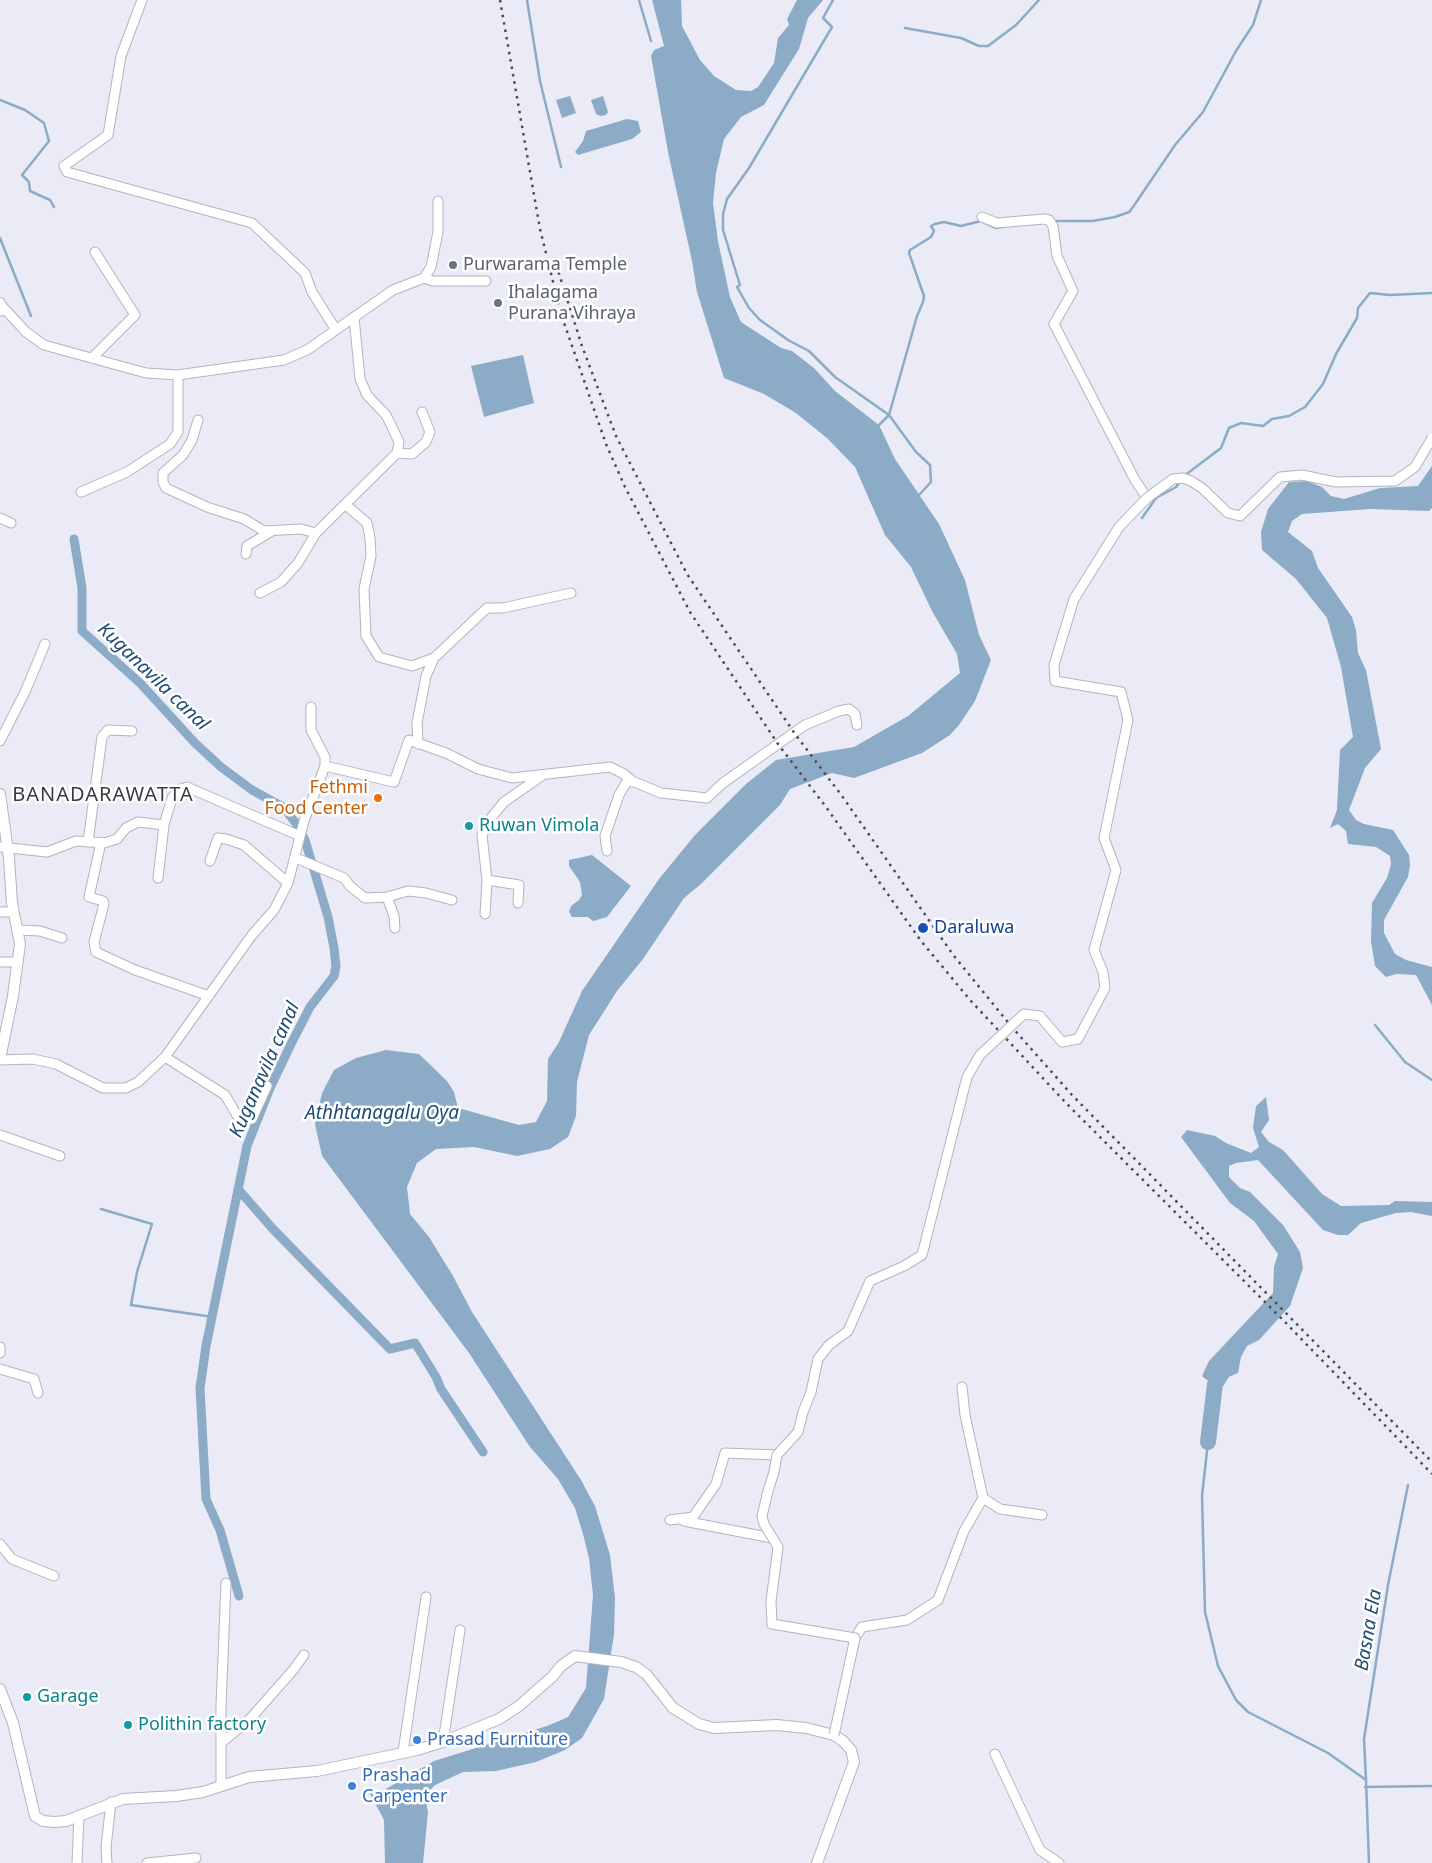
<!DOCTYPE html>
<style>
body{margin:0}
canvas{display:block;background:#eaebf6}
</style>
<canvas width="1432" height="1863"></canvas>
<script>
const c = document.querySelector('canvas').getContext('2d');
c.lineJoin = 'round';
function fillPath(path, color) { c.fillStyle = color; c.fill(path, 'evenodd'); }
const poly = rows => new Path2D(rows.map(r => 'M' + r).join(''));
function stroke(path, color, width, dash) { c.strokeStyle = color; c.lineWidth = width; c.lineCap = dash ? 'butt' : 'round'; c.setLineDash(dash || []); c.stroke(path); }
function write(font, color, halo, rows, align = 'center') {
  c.font = font + ' "Noto Sans",sans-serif'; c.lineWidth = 5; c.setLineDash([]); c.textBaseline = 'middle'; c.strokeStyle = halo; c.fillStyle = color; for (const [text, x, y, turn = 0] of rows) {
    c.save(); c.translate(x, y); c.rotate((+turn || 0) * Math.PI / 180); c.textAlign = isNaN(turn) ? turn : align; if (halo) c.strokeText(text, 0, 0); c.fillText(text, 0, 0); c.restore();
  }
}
const water = poly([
 [652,0,681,0,682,26,700,60,714,76,736,90,751,91,758,87,774,63,778,38,789,25,787,19,797,0,823,0,808,18,799,49,764,105,741,117,724,139,716,173,713,203,718,241,730,297,741,322,781,348,792,351,814,368,835,391,879,425,895,459,939,524,965,580,979,635,991,660,975,701,959,725,950,735,922,753,854,778,832,773,790,789,780,805,701,884,684,898,643,959,617,991,589,1035,577,1082,576,1116,568,1137,550,1149,517,1156,474,1147,436,1149,417,1163,407,1187,410,1214,429,1237,453,1276,472,1312,581,1480,595,1506,610,1555,615,1598,614,1634,604,1699,582,1738,565,1750,536,1762,496,1771,463,1772,435,1785,428,1792,426,1802,428,1812,423,1863,385,1863,384,1820,369,1792,384,1790,434,1761,547,1726,568,1717,586,1688,593,1595,589,1558,583,1534,575,1508,558,1479,530,1447,469,1353,322,1156,315,1124,322,1093,334,1070,356,1058,386,1050,419,1054,447,1081,454,1092,458,1108,519,1125,536,1122,547,1101,548,1059,559,1042,582,991,659,879,695,835,746,784,776,760,854,747,908,716,960,673,957,654,932,611,911,567,885,535,855,467,828,439,796,413,764,394,724,378,697,292,692,261,668,152,651,56,654,50,664,46],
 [570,96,576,113,562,118,556,100],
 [603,96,608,112,606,115,600,116,596,114,591,100],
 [627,119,638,121,641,132,632,139,578,155,575,152,583,141,586,131],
 [523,355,534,403,484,417,471,366],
 [1432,466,1432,508,1429,511,1370,509,1302,514,1292,521,1288,532,1312,551,1318,568,1352,617,1356,630,1358,653,1366,670,1381,749,1365,768,1349,810,1356,820,1364,824,1393,830,1409,855,1410,865,1408,877,1384,920,1384,933,1395,954,1406,960,1432,967,1432,1005,1416,975,1396,974,1386,977,1375,966,1371,941,1372,903,1387,878,1391,864,1390,856,1376,847,1348,844,1346,831,1338,824,1330,828,1337,810,1340,750,1353,737,1341,667,1327,618,1296,579,1262,550,1261,532,1268,509,1289,482,1307,481,1322,487,1331,496,1344,499,1380,488,1418,486],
 [592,855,631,886,607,917,593,921,588,917,572,917,569,912,571,906,579,900,582,895,580,882,569,866,569,860],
 [1266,1097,1269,1120,1261,1132,1269,1142,1283,1150,1322,1194,1341,1206,1389,1205,1395,1201,1432,1202,1432,1216,1411,1212,1396,1213,1361,1223,1348,1235,1338,1235,1323,1230,1258,1160,1236,1163,1229,1166,1229,1177,1240,1188,1250,1192,1283,1225,1300,1252,1303,1268,1290,1306,1259,1340,1247,1346,1241,1357,1238,1373,1224,1379,1207,1380,1202,1376,1209,1361,1273,1293,1274,1267,1278,1254,1254,1221,1230,1203,1181,1137,1187,1130,1215,1136,1226,1143,1251,1153,1259,1147,1253,1128,1256,1106]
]);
const stream = poly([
 [527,0,540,81,561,167],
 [639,0,651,41],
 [833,0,823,18,832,27,749,168,727,199,723,214,723,230,740,285,737,287,749,308,760,320,788,340,809,351,835,377,889,415,916,452,930,465,931,482,919,495],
 [905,28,961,38,979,46,988,46,1016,25,1039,0],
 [0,100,25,110,44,123,49,141,22,175,29,182,30,191,50,200,54,207],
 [1053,221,1093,221,1115,217,1129,212,1133,207,1175,145,1203,112,1236,51,1253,25,1261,0],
 [0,238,31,316],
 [879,425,889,415,917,316,923,302,924,296,909,253,910,250,931,237,934,231,931,226,935,224,944,222,961,226,981,221,996,228,1007,226],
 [1184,476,1221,448,1229,428,1241,423,1263,426,1272,419,1289,416,1305,407,1323,384,1336,354,1357,318,1358,308,1370,293,1390,295,1432,293],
 [1142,518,1156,498,1176,487,1181,480],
 [1375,1025,1405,1062,1432,1080],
 [101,1209,152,1224,137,1272,131,1305,213,1317],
 [1208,1442,1202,1496,1205,1612,1218,1666,1236,1700,1248,1712,1328,1753,1366,1780,1369,1863],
 [1366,1780,1364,1739,1388,1585,1408,1485],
 [1365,1787,1432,1786]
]);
const canal = poly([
 [74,539,82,588,82,631,140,683,195,743,221,767,252,790,283,807,295,822,305,840,328,917,334,948,336,966,334,976,310,1007,291,1044,270,1088,247,1146,206,1346,200,1388,206,1499,220,1530,239,1596],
 [238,1189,272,1228,390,1349,415,1343,436,1377,441,1389,483,1452]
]);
const river = poly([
 [1208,1442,1215,1384,1230,1360]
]);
const minor = poly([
 [142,0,121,56,108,135,64,166,67,172,252,223,305,273,312,292,336,330],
 [982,217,997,223,1044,219,1049,220,1053,226,1057,256,1073,291,1054,324,1135,480,1147,498],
 [424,278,433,281,486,281],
 [1,305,26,332,44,345,146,373,178,375,284,360,307,350,393,290,424,278,431,267,438,232,438,201],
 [92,358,135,315,95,252],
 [198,420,192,440,183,455,163,473,163,482,166,488,207,507,244,519,264,531,301,529,316,533,397,453,399,442,391,425,386,415,367,395,360,379,354,317],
 [397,453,412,454,426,442,430,432,422,412],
 [81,492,127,472,170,444,178,432,178,375],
 [346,505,367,523,370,538,371,556,364,589,366,636,379,657,412,666,434,658,487,608,503,608,571,593],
 [0,518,11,523],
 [246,554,247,546,272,531],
 [260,593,281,582,298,563,316,533],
 [0,741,25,692,45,644],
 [418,744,417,723,426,676,434,658],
 [325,766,394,782,409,740,446,753,478,769,512,778,610,767,624,774,632,781,661,793,707,798,723,783,805,725,839,711,849,709,855,714,857,725],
 [88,842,102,737,108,730,132,731],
 [101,842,89,897,103,901,104,904],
 [0,847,47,852,76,841,104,843,117,839,126,828,138,822,164,825,172,798,178,790,187,787,300,836],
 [607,851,605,836,619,795,626,783,632,781],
 [296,858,344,878,350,886,365,898,387,897,408,891,426,893,452,900],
 [210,861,218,838,226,839,244,845,288,883],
 [158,878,164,825],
 [387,897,394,916,395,928],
 [518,903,519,885,487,880,482,835,491,818,504,802,543,775],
 [104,904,94,942,96,952,135,970,209,996],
 [0,912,13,912],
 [485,914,487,880],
 [19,930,40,931,62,938],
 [0,962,18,962],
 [165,1057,225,1095,238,1117,245,1120,252,1119,267,1086],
 [0,1060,33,1059,56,1064,103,1088,126,1088,138,1082,165,1057,252,935,274,910,288,883,304,821,325,766,325,757,311,730,311,707],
 [0,1135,60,1156],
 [0,1347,0,1353],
 [0,1369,34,1379,38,1393],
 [962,1387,965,1415,983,1498,1000,1509,1042,1515],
 [670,1520,693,1517,716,1484,725,1453,777,1455],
 [684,1521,772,1538],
 [0,1544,12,1559,54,1576],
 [855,1638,862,1627,907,1620,938,1600,964,1531,983,1498],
 [443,1742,460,1630],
 [221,1743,250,1719,294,1669,304,1655],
 [403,1752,426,1597],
 [995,1754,1040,1850,1059,1863],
 [221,1785,221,1706,226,1583],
 [77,1863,79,1815],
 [107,1863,106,1847,111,1802],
 [147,1863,196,1858]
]);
const tertiary = poly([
 [0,303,0,311],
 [0,794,9,858,12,903,20,944,13,996,0,1059],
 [0,1689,13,1723,35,1816,43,1821,54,1822,66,1821,123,1799,176,1796,203,1792,249,1777,317,1771,417,1750,443,1742,499,1719,519,1706,552,1677,561,1666,575,1656,621,1662,636,1667,647,1675,673,1708,699,1724,714,1728,777,1725,806,1728,834,1735,843,1741,851,1750,854,1762,817,1863]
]);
const rail = poly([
 [500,0,540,229,561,314,606,444,625,487,690,612,778,744,826,807,921,941,971,1001,1067,1104,1282,1319,1432,1474],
 [554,258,582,346,616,436,687,574,795,734,842,796,954,956,1011,1026,1072,1095,1432,1462]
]);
const minorBridge = poly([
 [834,1735,855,1638,772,1624,771,1601,778,1547,764,1524,762,1516,768,1491,774,1472,777,1455,798,1432,803,1412,811,1392,818,1359,829,1345,848,1331,870,1281,904,1266,922,1255,967,1077,980,1055,1024,1014,1040,1016,1062,1042,1078,1039,1105,988,1103,972,1094,950,1116,870,1104,838,1128,720,1121,692,1055,681,1054,665,1074,599,1119,527,1147,498,1173,479,1183,478,1191,481,1202,488,1228,513,1240,516,1280,477,1302,475,1336,482,1395,481,1415,467,1432,438]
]);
const markers = [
 [453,265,5,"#6b7280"],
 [498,303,5,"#6b7280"],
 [378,798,5,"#e8710a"],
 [469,826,5,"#0f9aa8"],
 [923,928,6,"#1a4fb4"],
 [27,1697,5,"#0f9aa8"],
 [128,1725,5,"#0f9aa8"],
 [417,1740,5,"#3f7fe0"],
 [352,1786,5,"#3f7fe0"]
];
const worshipNames = [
 ["Purwarama Temple",463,265],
 ["Ihalagama",508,293],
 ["Purana Vihraya",508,314]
];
const foodNames = [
 ["Fethmi",368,788],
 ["Food Center",368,809]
];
const cultureNames = [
 ["Ruwan Vimola",479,826],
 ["Garage",37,1697],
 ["Polithin factory",138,1725]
];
const transitNames = [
 ["Daraluwa",934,928]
];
const shopNames = [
 ["Prasad Furniture",427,1740],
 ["Prashad",362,1776],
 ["Carpenter",362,1797]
];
const waterNames = [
 ["Kuganavila canal",153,677,44],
 ["Kuganavila canal",265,1070,-66],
 ["Athhtanagalu Oya",382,1114],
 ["Basna Ela",1369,1630,-80]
];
const quarterNames = [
 ["BANADARAWATTA",103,795]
];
fillPath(water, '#8cabc7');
stroke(stream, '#8cabc7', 2.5);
stroke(canal, '#8cabc7', 9);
stroke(river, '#8cabc7', 16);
stroke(minor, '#b3b4be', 11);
stroke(tertiary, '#b3b4be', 12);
stroke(minor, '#fff', 9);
stroke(tertiary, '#fff', 10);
stroke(rail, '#4c4c51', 2.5, [2.5, 5]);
stroke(minorBridge, '#b3b4be', 11, []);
stroke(minorBridge, '#fff', 9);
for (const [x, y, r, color] of markers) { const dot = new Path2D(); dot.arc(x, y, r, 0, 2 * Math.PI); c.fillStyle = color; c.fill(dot); stroke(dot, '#fff', 2); }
write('18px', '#5b616d', '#fff', worshipNames, 'left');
write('18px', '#c56008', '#fff', foodNames, 'right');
write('18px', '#0d838f', '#fff', cultureNames, 'left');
write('18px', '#164399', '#fff', transitNames, 'left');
write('18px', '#366cbe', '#fff', shopNames, 'left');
write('italic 19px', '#1d4c74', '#fff', waterNames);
c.letterSpacing = '1px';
write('20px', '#3a3b43', '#fff', quarterNames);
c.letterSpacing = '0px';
</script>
